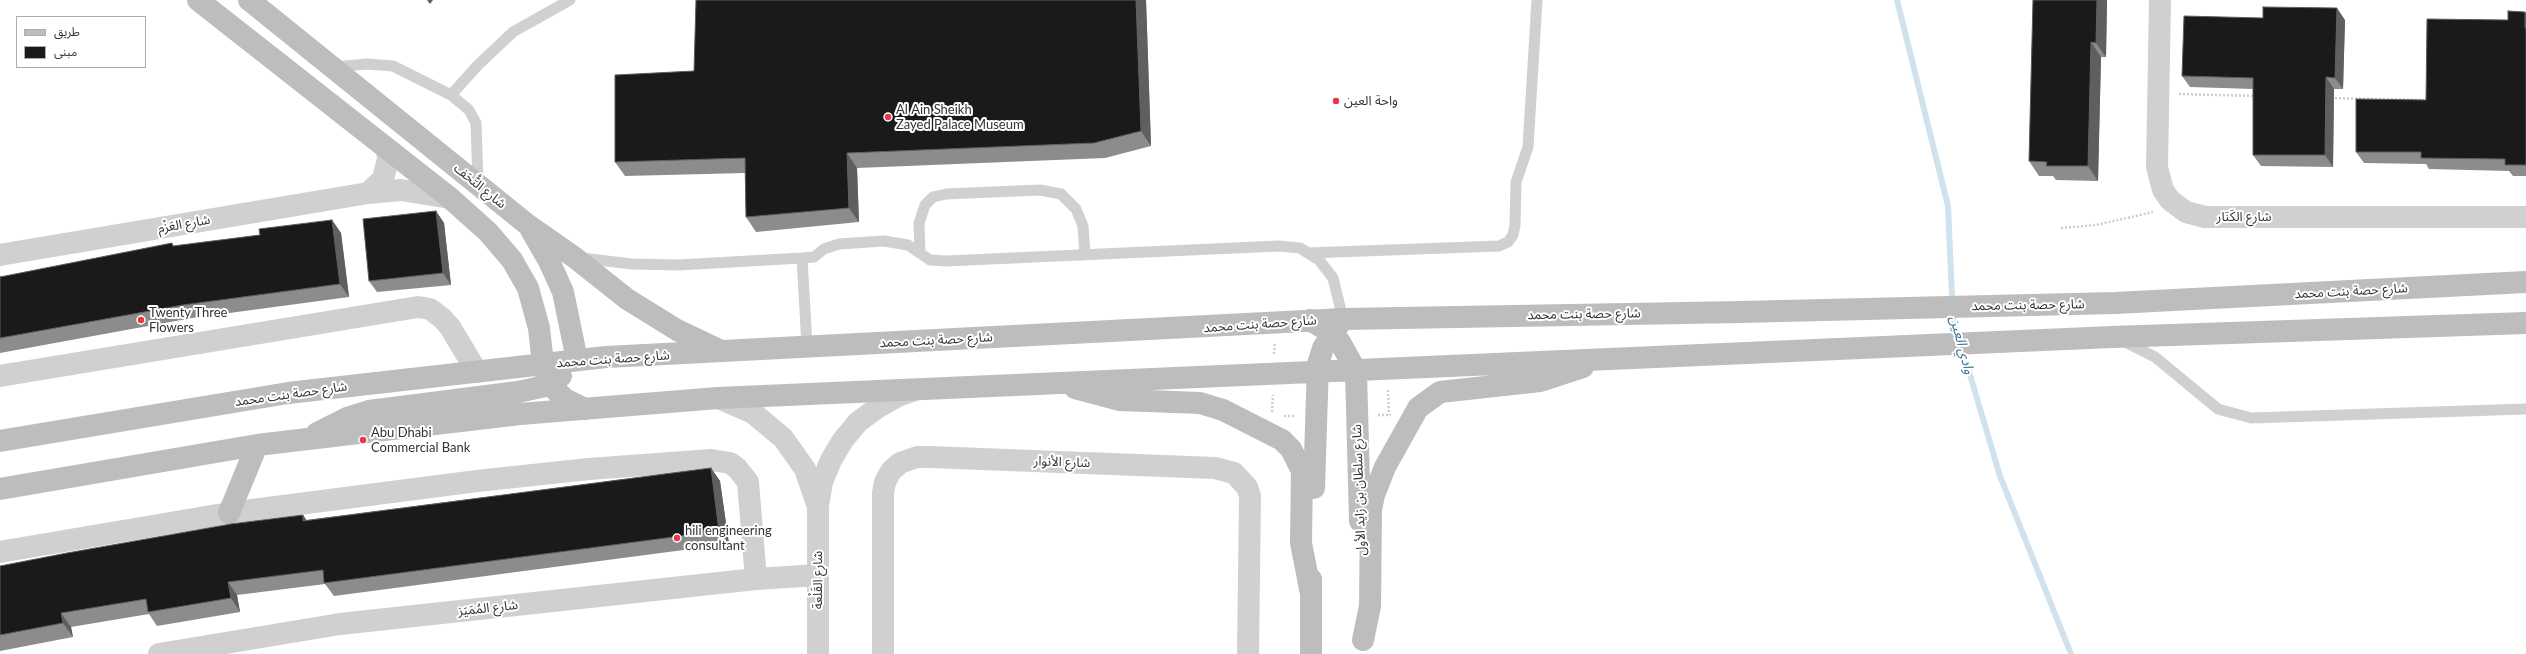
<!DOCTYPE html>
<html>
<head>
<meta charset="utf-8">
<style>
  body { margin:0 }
  #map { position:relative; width:2526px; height:654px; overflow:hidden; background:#fff; font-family:Lato,"Noto Sans Arabic",sans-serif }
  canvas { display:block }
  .legend { position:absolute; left:16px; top:16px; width:130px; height:52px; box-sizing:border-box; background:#fff; border:1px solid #adadad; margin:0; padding:5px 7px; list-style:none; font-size:12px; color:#333 }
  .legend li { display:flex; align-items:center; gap:8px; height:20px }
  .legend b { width:20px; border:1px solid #adadad }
</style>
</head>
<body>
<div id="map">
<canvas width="2526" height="654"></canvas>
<ul class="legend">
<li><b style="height:5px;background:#bdbdbd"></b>طريق</li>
<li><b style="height:11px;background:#1a1a1a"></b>مبنى</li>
</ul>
</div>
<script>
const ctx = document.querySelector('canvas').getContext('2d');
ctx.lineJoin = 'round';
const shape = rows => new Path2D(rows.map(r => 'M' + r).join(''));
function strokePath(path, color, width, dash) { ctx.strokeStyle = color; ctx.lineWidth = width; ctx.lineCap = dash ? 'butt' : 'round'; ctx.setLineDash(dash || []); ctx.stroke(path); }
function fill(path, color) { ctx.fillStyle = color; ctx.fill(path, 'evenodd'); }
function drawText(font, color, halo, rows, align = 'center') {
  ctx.font = font + ' Lato,"Noto Sans Arabic",sans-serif'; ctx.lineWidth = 4; ctx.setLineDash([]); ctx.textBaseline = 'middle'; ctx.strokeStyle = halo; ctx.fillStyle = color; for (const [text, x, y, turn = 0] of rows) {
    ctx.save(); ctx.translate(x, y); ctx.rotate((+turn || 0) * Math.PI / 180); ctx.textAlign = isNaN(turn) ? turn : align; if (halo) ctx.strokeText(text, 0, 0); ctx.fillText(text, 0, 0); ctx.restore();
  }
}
const stream = shape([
  [1897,0,1948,206,1953,319,1959,339],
  [1962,348,2000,476,2071,654]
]);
const path = shape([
  [2179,94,2256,96],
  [2331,98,2424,100],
  [2061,228,2096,225,2153,212],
  [1274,354,1275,343],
  [1388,390,1389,415],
  [1272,412,1273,395],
  [1378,415,1391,415],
  [1284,416,1295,416]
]);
const lane = shape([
  [334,67,367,64,393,66,451,95,469,110,476,123,478,184],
  [451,95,478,65,513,32,570,0],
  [920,253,919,223,925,205,933,197,946,194,1040,190,1061,194,1076,209,1083,226,1085,255],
  [1308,253,1499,246,1508,242,1513,235,1515,225,1516,182,1528,147,1537,0],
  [581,258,632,264,678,265,802,258,814,257,824,249,839,244,884,241,908,245,930,260,946,261,1279,246,1300,248,1319,260,1333,278,1343,319],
  [802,258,807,346],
  [2123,341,2155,357,2218,409,2251,418,2526,409]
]);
const street = shape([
  [2160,0,2157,167,2163,190,2170,200,2186,212,2205,217,2526,217],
  [368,193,383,179,388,159,387,149],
  [0,255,368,193,401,190,450,198],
  [0,376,418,307,430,309,442,318,450,327,477,372],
  [718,398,753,413,783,438,805,469,817,504],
  [0,552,229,513,477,481,589,469,711,460,730,463,737,468,748,482,756,579],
  [159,654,340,624,756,579,818,575],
  [818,654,818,506,822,482,831,460,843,440,858,422,877,408,898,396,915,390],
  [883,654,883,493,885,482,891,471,900,463,917,457,930,457,1215,468,1234,473,1247,487,1250,496,1248,654]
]);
const secondary = shape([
  [198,0,450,198,488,232,512,260,528,288,539,328,543,364,549,384,565,399,585,409],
  [249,0,528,225,574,257,627,299,677,330,721,351],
  [531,230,549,261,563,292,577,360],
  [1310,320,1325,329,1340,342,1356,371,1360,521],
  [1075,388,1120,400,1200,403,1223,410,1282,440,1291,449,1302,471,1301,543,1311,594],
  [317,433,347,418,369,411,518,392,541,387,561,376],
  [0,441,288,393,606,357,1343,319,1741,312,2115,303,2526,282],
  [1314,488,1318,364,1323,348,1340,323],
  [0,489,257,445,520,414,718,398,2112,337,2526,323],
  [229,513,257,445],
  [1363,640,1370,606,1371,510,1374,495,1385,467,1418,408,1440,392,1540,381,1583,367],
  [1311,654,1311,579]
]);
const wall = shape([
  [1146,0,1151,146,1105,158,857,168,859,222,756,232,746,217,745,173,625,176,615,162,694,71],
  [2033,0,2107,0,2106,57,2101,57,2098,181,2056,180,2053,176,2039,176,2029,161],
  [2526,13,2526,176,2513,176,2509,171,2429,169,2426,164,2364,163,2356,152,2426,100],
  [2263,18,2345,20,2343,89,2334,89,2333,167,2261,166,2253,155,2253,89,2190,87,2182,76],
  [436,211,444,223,451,285,377,292,369,281],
  [332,220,341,233,349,297,192,318,0,353,0,275,1,277,174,246,260,235],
  [711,468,720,481,729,544,334,596,325,584,237,595,240,612,157,626,149,614,71,627,73,637,0,651,0,566,303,515,306,520]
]);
const shadedWall = shape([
  [427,0,433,0,430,4],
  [1136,0,1146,0,1151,146,1141,131],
  [2097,0,2107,0,2106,57,2096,43],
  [2337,8,2345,20,2343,89,2335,78],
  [2525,12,2526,13,2526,30,2525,28],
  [2091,42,2101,57,2098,181,2088,166],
  [2326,77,2334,89,2333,167,2325,155],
  [847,153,857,168,859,222,849,208],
  [436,211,444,223,451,285,443,273],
  [332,220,341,233,349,297,340,284],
  [711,468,720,481,729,544,719,531],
  [303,515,312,528,303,521],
  [228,582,237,595,240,612,231,598],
  [61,613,71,627,73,637,63,623]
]);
const building = shape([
  [696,0,1136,0,1141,131,1094,143,847,153,849,208,746,217,745,158,615,162,615,75,694,71,696,0],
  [2033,0,2097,0,2096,43,2091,42,2088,166,2046,166,2047,162,2029,161,2033,0],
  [2263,7,2337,8,2335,78,2326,77,2325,155,2253,155,2253,78,2182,76,2184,16,2263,18,2263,7],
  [2508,11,2525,12,2525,28,2526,28,2526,165,2505,165,2505,159,2421,158,2421,152,2356,152,2356,99,2426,100,2427,19,2508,20,2508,11],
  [436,211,443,273,369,281,363,219,436,211],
  [332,220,340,284,183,305,0,338,0,277,172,243,173,246,260,235,259,229,332,220],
  [711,468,719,531,324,583,323,570,228,582,231,598,148,612,146,599,61,613,63,623,0,635,0,566,67,553,231,524,303,515,303,521,711,468]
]);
const markers = [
  [1336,101,4,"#e63946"],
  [888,117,4,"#e63946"],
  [141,320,4,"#e63946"],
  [363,440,4,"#e63946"],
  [677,538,4,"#e63946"]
];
const poiNames = [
  ["واحة العين",1344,101],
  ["Al Ain Sheikh",896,110],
  ["Zayed Palace Museum",896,125],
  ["Twenty Three",149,313],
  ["Flowers",149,328],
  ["Abu Dhabi",371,433],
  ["Commercial Bank",371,448],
  ["hili engineering",685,531],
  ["consultant",685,546]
];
const streetNames = [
  ["شارع التُّحَف",480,186,39],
  ["شارع الكَنَار",2244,217],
  ["شارع العَزْم",184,224,-10],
  ["شارع حصة بنت محمد",2351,291,-3],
  ["شارع حصة بنت محمد",2028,305,-1],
  ["شارع حصة بنت محمد",1584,314,-1],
  ["شارع حصة بنت محمد",1260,324,-4],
  ["شارع حصة بنت محمد",936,340,-3],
  ["شارع حصة بنت محمد",613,359,-4],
  ["شارع حصة بنت محمد",291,394,-8],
  ["شارع الأنوار",1062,462,2],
  ["شارع سلطان بن زايد الأول",1359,490,-92],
  ["شارع القَلْعة",818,580,-90],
  ["شارع المُمَيَز",488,608,-6]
];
const waterNames = [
  ["وادي العين",1962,345,75]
];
strokePath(stream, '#cfe2ee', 6);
strokePath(path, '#cdcdcd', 2.5, [2, 2]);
strokePath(lane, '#d0d0d0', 11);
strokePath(street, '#d0d0d0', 22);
strokePath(secondary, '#bdbdbd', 22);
fill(wall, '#8c8c8c');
fill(shadedWall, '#5f5f5f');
fill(building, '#1a1a1a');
strokePath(building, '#5f5f5f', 1);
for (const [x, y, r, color] of markers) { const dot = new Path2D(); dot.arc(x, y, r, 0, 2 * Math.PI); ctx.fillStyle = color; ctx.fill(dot); strokePath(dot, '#fff', 1.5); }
drawText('13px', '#333', '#fff', poiNames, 'left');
drawText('13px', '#333', '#fff', streetNames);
drawText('italic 14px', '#3f7597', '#fff', waterNames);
</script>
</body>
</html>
